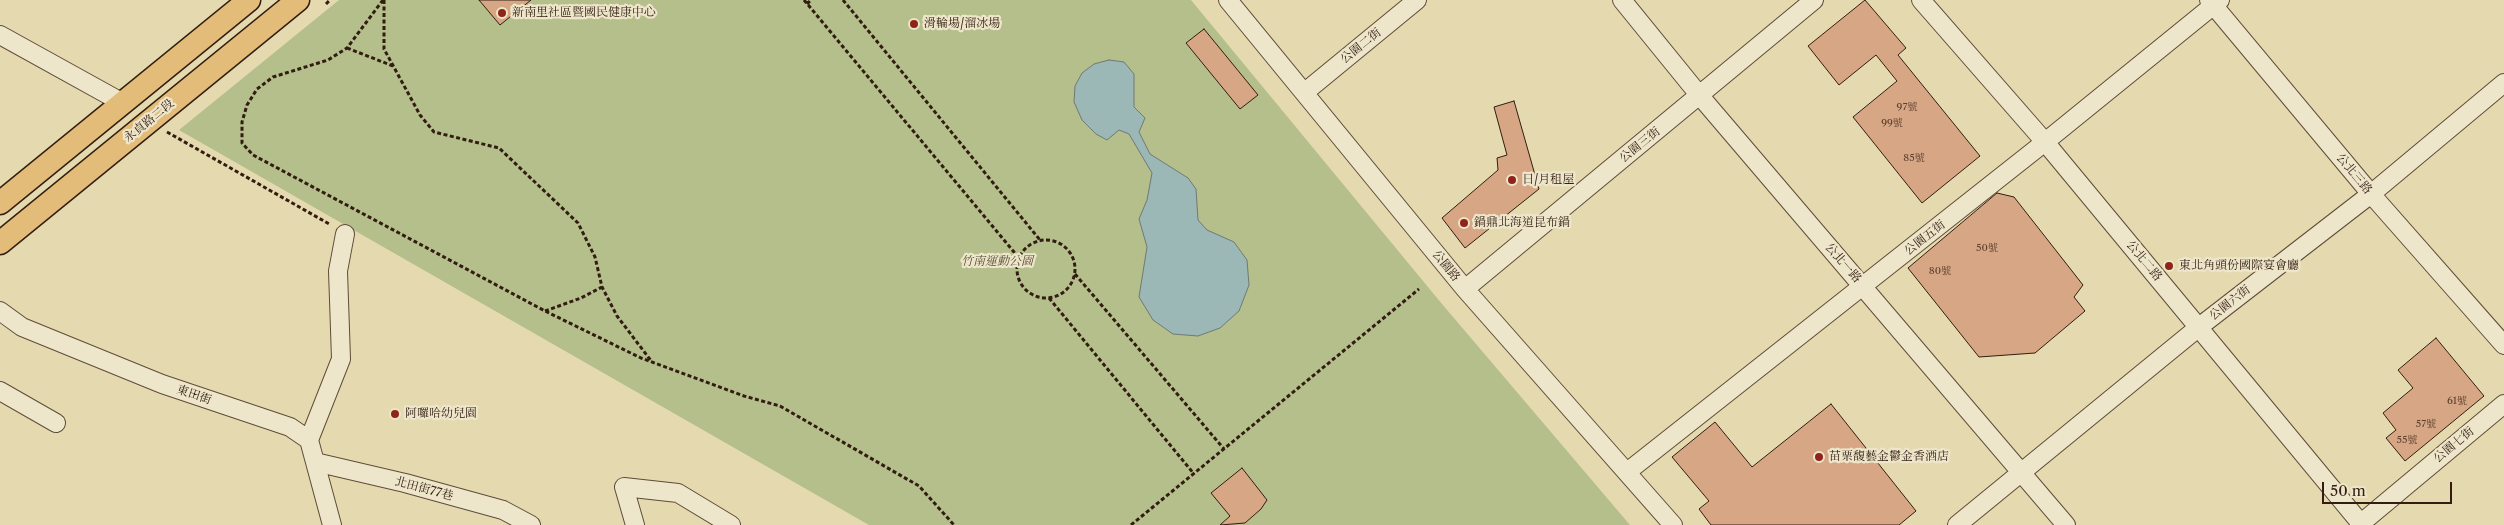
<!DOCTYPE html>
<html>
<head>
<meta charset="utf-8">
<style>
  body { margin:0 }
  #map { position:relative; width:2504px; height:525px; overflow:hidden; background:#e5d9af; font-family:"Libre Caslon Text",serif }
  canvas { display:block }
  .scale { position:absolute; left:2322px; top:482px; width:130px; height:22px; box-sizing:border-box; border:2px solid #321d10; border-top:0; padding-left:6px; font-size:15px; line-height:18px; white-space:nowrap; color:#321d10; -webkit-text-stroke:4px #eee6cb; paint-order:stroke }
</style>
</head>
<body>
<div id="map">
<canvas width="2504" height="525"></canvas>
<div class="scale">50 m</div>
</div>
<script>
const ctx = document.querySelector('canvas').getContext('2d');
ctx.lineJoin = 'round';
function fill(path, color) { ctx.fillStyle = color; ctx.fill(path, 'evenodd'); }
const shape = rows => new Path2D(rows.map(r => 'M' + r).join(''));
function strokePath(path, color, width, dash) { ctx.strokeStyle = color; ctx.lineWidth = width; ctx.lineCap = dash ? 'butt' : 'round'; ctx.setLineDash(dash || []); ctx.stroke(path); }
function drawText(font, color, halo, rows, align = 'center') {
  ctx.font = font + ' "Libre Caslon Text","Noto Serif TC",serif'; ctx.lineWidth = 4.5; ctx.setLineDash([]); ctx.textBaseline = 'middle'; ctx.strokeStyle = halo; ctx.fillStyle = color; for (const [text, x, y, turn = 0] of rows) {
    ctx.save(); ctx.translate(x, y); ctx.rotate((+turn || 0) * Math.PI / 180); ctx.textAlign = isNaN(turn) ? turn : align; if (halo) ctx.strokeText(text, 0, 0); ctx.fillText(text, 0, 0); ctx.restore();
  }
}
const green = shape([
  [339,0,1191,0,1442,304,1630,525,869,525,179,130]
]);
const water = shape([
  [1109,60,1124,62,1134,74,1134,107,1145,118,1139,132,1150,154,1188,178,1196,189,1198,220,1207,230,1234,242,1247,260,1249,285,1239,311,1220,328,1198,336,1173,334,1153,320,1139,297,1147,247,1139,219,1147,200,1152,173,1129,134,1119,130,1107,140,1096,134,1082,120,1074,102,1075,86,1082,73,1094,64,1109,60]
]);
const building = shape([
  [479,0,531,0,500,25,479,0],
  [1865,0,1906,48,1898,55,1980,156,1922,203,1853,117,1897,81,1876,55,1839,85,1808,46,1865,0],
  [1204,29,1258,95,1240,109,1186,43,1204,29],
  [1514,101,1539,189,1465,248,1442,218,1498,170,1497,158,1507,155,1494,107,1514,101],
  [1997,193,2014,197,2083,285,2074,297,2085,311,2035,353,1979,357,1908,268,1997,193],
  [2436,338,2484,396,2405,461,2386,438,2396,430,2383,413,2413,388,2398,370,2436,338],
  [1831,404,1916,511,1899,525,1711,525,1699,509,1709,501,1672,457,1715,422,1752,467,1831,404],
  [1242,468,1267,500,1261,509,1245,523,1220,525,1230,516,1211,493,1242,468]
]);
const path = shape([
  [383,0,347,48,328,60,273,77,257,89,247,105,242,122,242,143,253,155,545,311,641,358,744,396,780,406,919,486,954,525],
  [384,0,384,49,420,115,434,132,499,148,578,223,595,257,602,287,617,316,652,362],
  [804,0,1019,258],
  [843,0,1040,240],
  [326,4,330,0],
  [807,4,811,0],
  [347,48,393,66],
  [167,132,331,225],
  '1017 269a29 29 0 1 1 58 0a29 29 0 1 1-58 0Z',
  [1075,274,1224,449],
  [1049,298,1194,474],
  [545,311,581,298,602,287],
  [1131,525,1419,289]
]);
const minor = shape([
  [1228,0,1465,289,1673,525],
  [1622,0,1700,96,2066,525],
  [1921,0,2045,142,2362,525],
  [2209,0,2371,194,2504,345],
  [0,35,123,103],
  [1305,92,1417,0],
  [1465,289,1814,0],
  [0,311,22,327,162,384,290,427,309,440,332,525],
  [0,391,56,423],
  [309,440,341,359,338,271,345,234],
  [315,462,405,483,503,510,531,525],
  [1627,472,2045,142,2220,0],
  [635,525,624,487,678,493,731,525],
  [1957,525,2199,327,2371,194,2504,83],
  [2359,525,2504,404]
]);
const major = shape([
  [0,203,249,0],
  [0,243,298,0]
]);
const markers = [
  [502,13,5,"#8f2418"],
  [914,24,5,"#8f2418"],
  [1512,180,5,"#8f2418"],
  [1464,223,5,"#8f2418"],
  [2169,266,5,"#8f2418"],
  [395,414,5,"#8f2418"],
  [1819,457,5,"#8f2418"]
];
const numberNames = [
  ["97號",1907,107],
  ["99號",1892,123],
  ["85號",1914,158],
  ["50號",1987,248],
  ["80號",1940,271],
  ["61號",2457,401],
  ["57號",2426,424],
  ["55號",2407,440]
];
const poiNames = [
  ["新南里社區暨國民健康中心",512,13],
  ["滑輪場/溜冰場",924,24],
  ["日/月租屋",1522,180],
  ["鍋鼎北海道昆布鍋",1474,223],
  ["東北角頭份國際宴會廳",2179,266],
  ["阿囉哈幼兒園",405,414],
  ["苗栗馥藝金鬱金香酒店",1829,457]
];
const streetNames = [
  ["公園二街",1361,46,-39],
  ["永貞路二段",149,121,-39],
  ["公園三街",1640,145,-39],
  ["公北三路",2354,174,50],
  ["公園五街",1925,238,-38],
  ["公北二路",2144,261,50],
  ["公北一路",1843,263,49],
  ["公園路",1446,266,51],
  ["公園六街",2230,303,-38],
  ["東田街",194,395,19],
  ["公園七街",2454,445,-40],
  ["北田街77巷",424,489,15]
];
const parkNames = [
  ["竹南運動公園",997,262]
];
fill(green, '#b4bf8c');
fill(water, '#9bb7b6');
strokePath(water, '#717974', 1);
fill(building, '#d7a685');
strokePath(building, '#321d10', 1);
strokePath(minor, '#5f4c38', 20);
strokePath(major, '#321d10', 25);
strokePath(path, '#321d10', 3, [4, 2.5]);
strokePath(minor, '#eee6cb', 18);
strokePath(major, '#e2bc78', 22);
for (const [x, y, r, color] of markers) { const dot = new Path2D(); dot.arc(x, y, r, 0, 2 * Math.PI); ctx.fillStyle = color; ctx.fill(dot); strokePath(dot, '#eee6cb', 2); }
drawText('10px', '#5b3f2d', null, numberNames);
drawText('12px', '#321d10', '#eee6cb', poiNames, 'left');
drawText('12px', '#321d10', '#eee6cb', streetNames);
drawText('italic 12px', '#594e35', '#eee6cb', parkNames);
</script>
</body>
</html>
